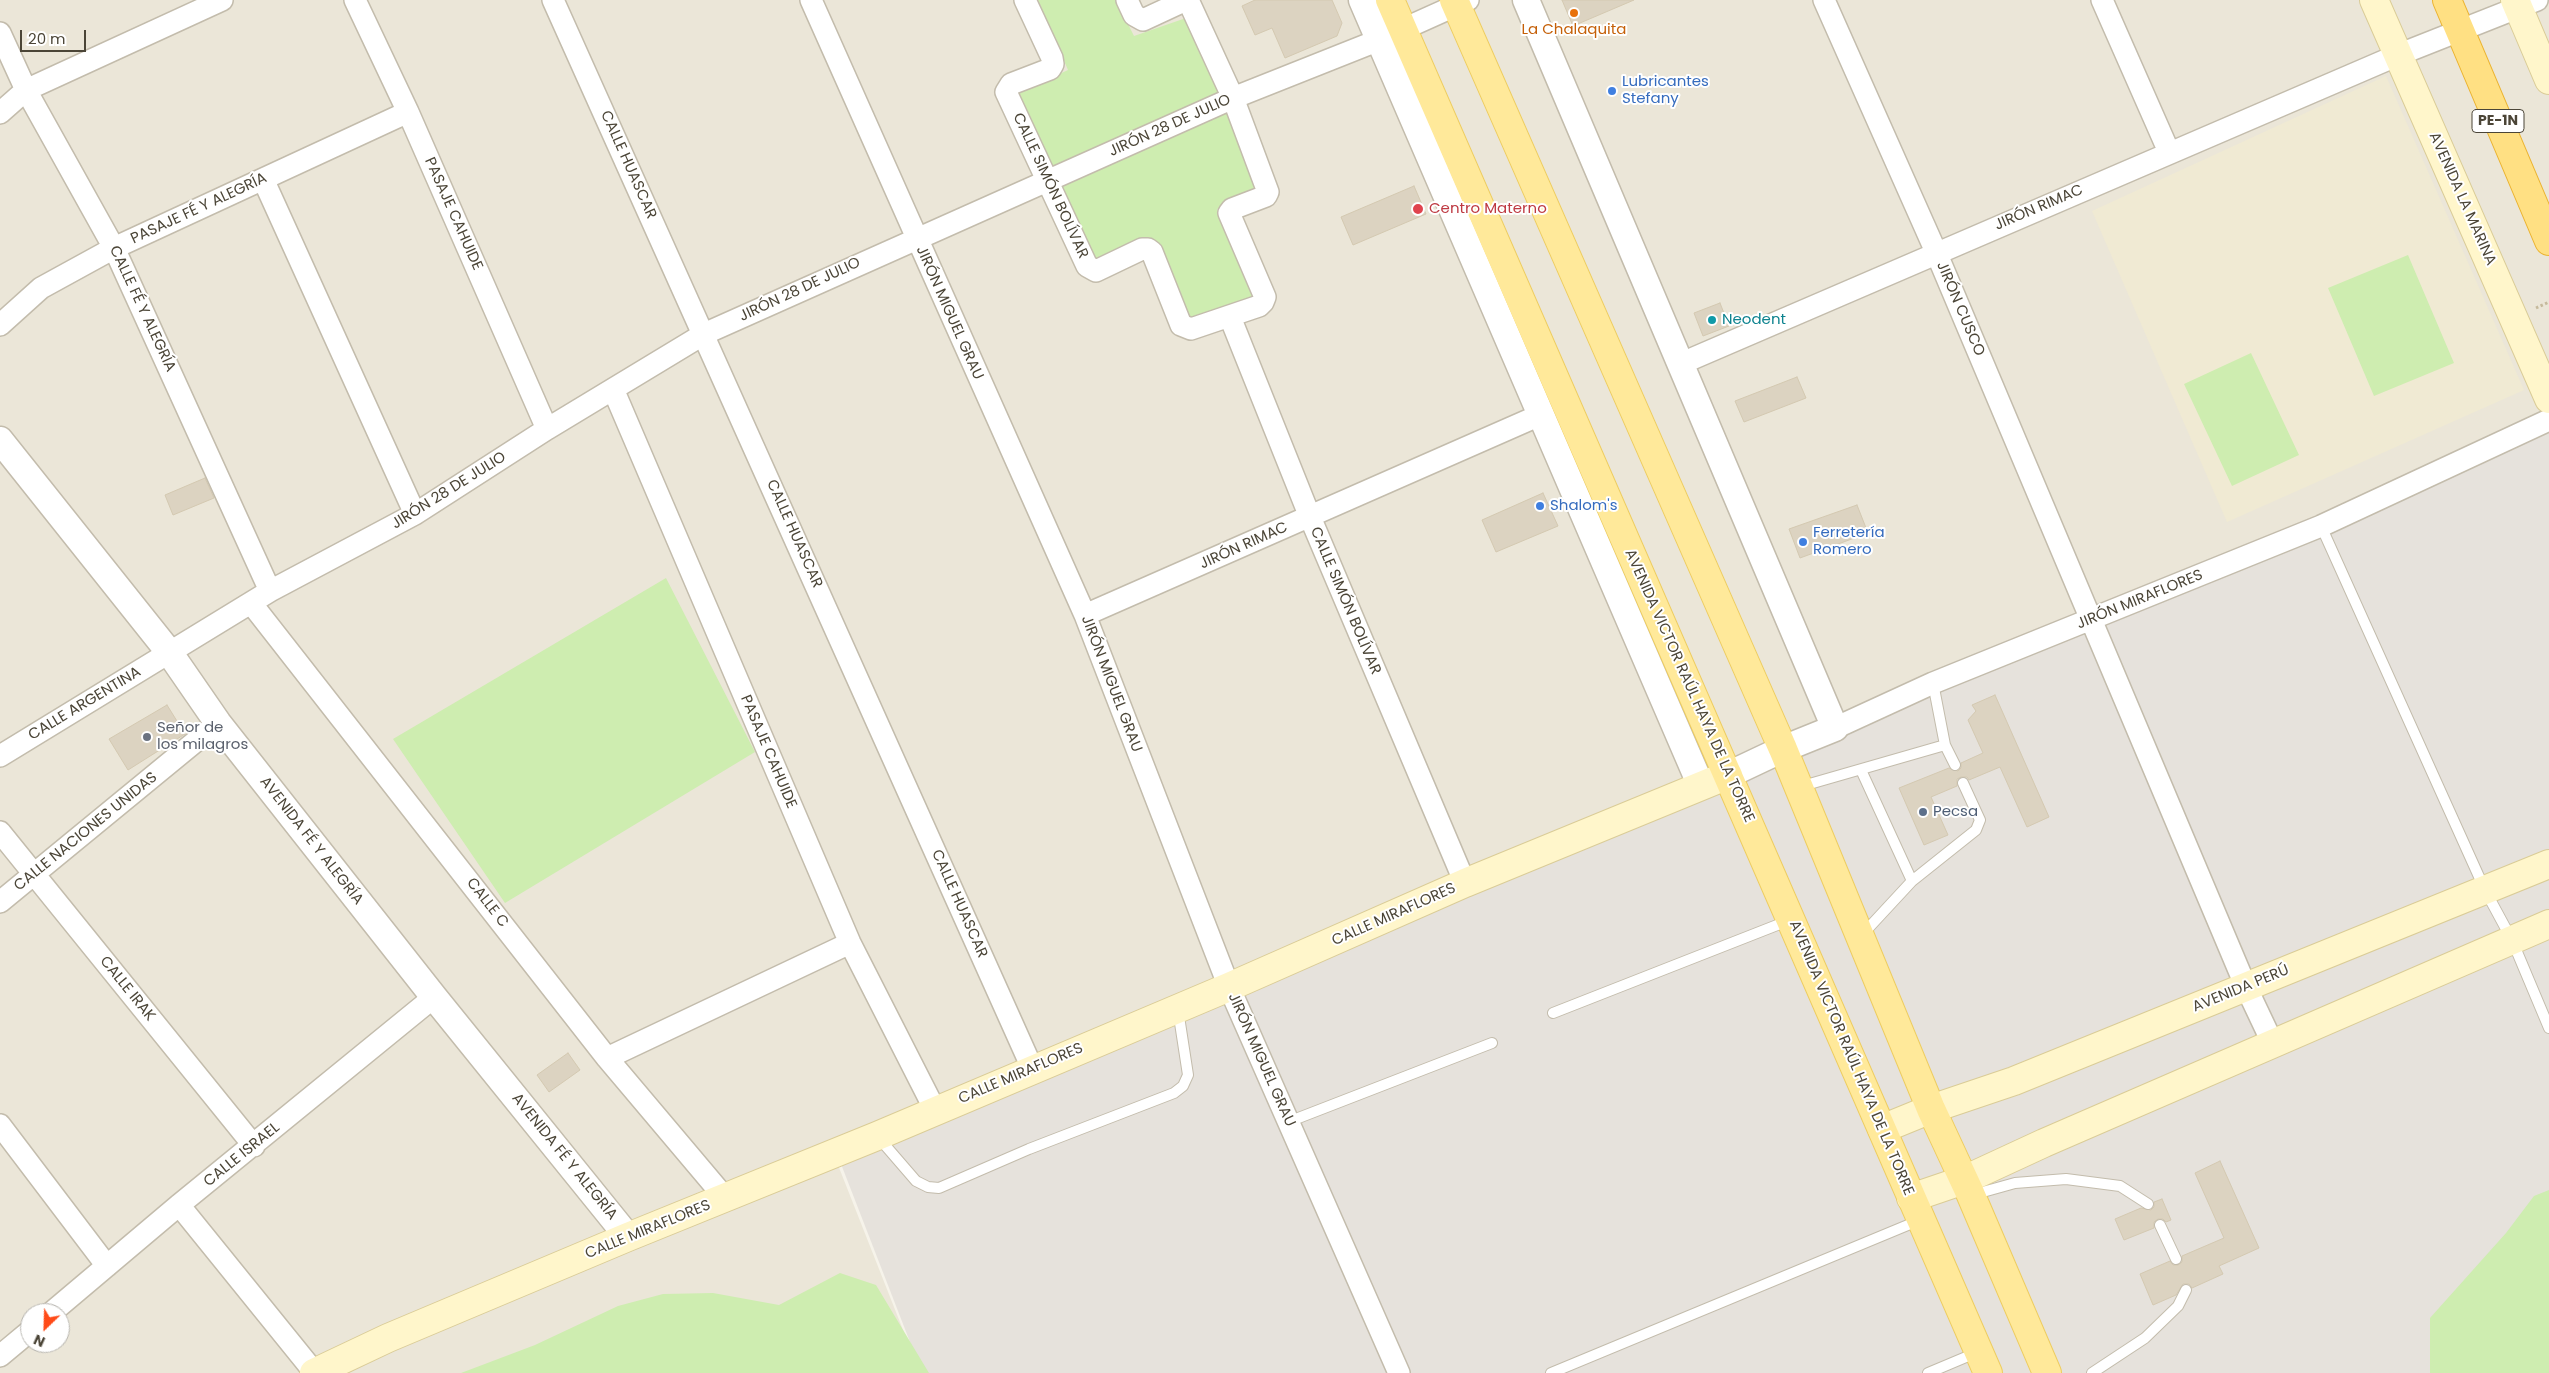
<!DOCTYPE html>
<html>
<head>
<meta charset="utf-8">
<style>
  body { margin:0 }
  #map { position:relative; width:2549px; height:1373px; overflow:hidden; background:#f6f3ea; font-family:Poppins,sans-serif }
  canvas { display:block }
  .north { position:absolute; left:20px; top:1303px; width:50px; height:50px; box-sizing:border-box; background:#fff; border:1px solid #b7b5af; border-radius:50%; rotate:204deg; font-size:14px; font-weight:700; line-height:20px; text-align:center; color:#4b4537 }
  .north::after { content:''; display:block; margin:auto; width:18px; height:22px; background:#ff4b18; clip-path:polygon(50% 0,100% 100%,50% 72%,0 100%) }
  .scale { position:absolute; left:20px; top:30px; width:66px; height:22px; box-sizing:border-box; border:2px solid #4b4537; border-top:0; padding-left:6px; font-size:15px; line-height:18px; white-space:nowrap; color:#4b4537; -webkit-text-stroke:4px #fff; paint-order:stroke }
</style>
</head>
<body>
<div id="map">
<canvas width="2549" height="1373"></canvas>
<div class="north">N</div>
<div class="scale">20 m</div>
</div>
<script>
const ctx = document.querySelector('canvas').getContext('2d');
ctx.lineJoin = 'round';
function fill(path, color) { ctx.fillStyle = color; ctx.fill(path, 'evenodd'); }
const shape = rows => new Path2D(rows.map(r => 'M' + r).join(''));
function strokePath(path, color, width, dash) { ctx.strokeStyle = color; ctx.lineWidth = width; ctx.lineCap = dash ? 'butt' : 'round'; ctx.setLineDash(dash || []); ctx.stroke(path); }
function drawText(font, color, halo, rows, align = 'center') {
  ctx.font = font + ' Poppins,sans-serif'; ctx.lineWidth = 4; ctx.setLineDash([]); ctx.textBaseline = 'middle'; ctx.strokeStyle = halo; ctx.fillStyle = color; for (const [text, x, y, turn = 0] of rows) {
    ctx.save(); ctx.translate(x, y); ctx.rotate((+turn || 0) * Math.PI / 180); ctx.textAlign = isNaN(turn) ? turn : align; if (halo) ctx.strokeText(text, 0, 0); ctx.fillText(text, 0, 0); ctx.restore();
  }
}
const residential = shape([
  [0,0,2549,0,2549,431,838,1165,920,1373,0,1373],
  [30,1313,60,1313,60,1343,30,1343]
]);
const industrial = shape([
  [2549,431,2549,1373,922,1373,841,1164]
]);
const education = shape([
  [2386,76,2524,390,2227,522,2092,211]
]);
const green = shape([
  [1038,0,1116,0,1134,36,1186,18,1260,188,1217,209,1256,298,1191,324,1152,240,1094,261,1016,94,1068,70],
  [2408,255,2454,363,2374,396,2328,288],
  [2251,353,2299,455,2232,486,2184,384],
  [666,578,755,752,505,903,393,739],
  [2549,1190,2549,1373,2430,1373,2430,1318,2506,1233,2534,1196],
  [840,1273,876,1285,929,1373,461,1373,535,1345,618,1306,663,1294,713,1293,779,1305]
]);
const building = shape([
  [1255,0,1332,0,1342,23,1337,36,1285,58,1272,28,1255,35,1242,6,1255,0],
  [1562,0,1634,0,1573,26,1562,0],
  [1414,186,1426,214,1353,245,1341,217,1414,186],
  [1720,303,1729,326,1703,336,1694,313,1720,303],
  [1797,377,1806,398,1744,422,1735,401,1797,377],
  [205,478,214,498,173,515,165,495,205,478],
  [1543,493,1558,526,1496,552,1482,520,1543,493],
  [1857,505,1868,533,1800,558,1789,529,1857,505],
  [1995,695,2049,817,2027,827,2000,767,1969,780,1967,777,1961,777,1957,779,1957,786,1931,797,1948,835,1924,845,1899,788,1949,768,1958,771,1961,768,1961,763,1983,753,1968,720,1976,711,1972,705,1995,695],
  [167,705,185,734,128,770,109,739,167,705],
  [568,1053,580,1070,549,1092,537,1075,568,1053],
  [2220,1161,2259,1248,2219,1266,2223,1274,2192,1288,2189,1284,2183,1284,2176,1295,2153,1305,2140,1274,2170,1261,2173,1265,2178,1265,2182,1262,2182,1256,2224,1238,2195,1173,2220,1161],
  [2162,1199,2171,1220,2166,1222,2163,1219,2158,1219,2154,1222,2154,1228,2124,1240,2115,1219,2141,1208,2151,1210,2154,1207,2154,1202,2162,1199]
]);
const path = shape([
  [2536,308,2549,302]
]);
const service = shape([
  [2321,526,2485,890,2512,940,2549,1028],
  [1933,683,1945,745,1955,765],
  [1861,770,1912,881],
  [1799,787,1945,745],
  [1861,936,1912,881,1976,830,1980,820,1963,783],
  [1553,1013,1790,920],
  [1288,1122,1492,1043],
  [878,1137,916,1181,928,1187,939,1188,1029,1149,1174,1093,1183,1086,1188,1075,1178,1010],
  [1972,1195,2015,1183,2066,1179,2120,1186,2148,1204],
  [2160,1225,2176,1259],
  [1551,1373,1920,1220],
  [1928,1373,1978,1352],
  [2092,1373,2145,1338,2178,1306,2186,1290]
]);
const minor = shape([
  [355,0,408,112,547,429],
  [553,0,1033,1070],
  [811,0,1085,615,1229,987,1399,1373],
  [1025,0,1052,58,1053,64,1050,69,1011,84,1006,92,1087,266,1096,271,1142,249,1148,249,1152,252,1181,325,1191,329,1259,306,1263,302,1265,297,1229,213,1232,209,1266,196,1268,192,1233,98,1188,0],
  [1127,0,1134,15,1143,20,1186,0],
  [1824,0,1936,252,2246,987,2273,1044],
  [2102,0,2169,152],
  [0,33,26,90,114,248,270,591],
  [0,113,26,90,222,0],
  [263,179,415,514],
  [1230,317,1310,517,1465,883],
  [0,325,41,288,114,248,408,112],
  [1680,364,2398,55,2537,0],
  [613,389,850,943,935,1110],
  [251,603,607,1058,726,1199],
  [1085,615,1540,415],
  [1835,728,1933,683,2321,526,2549,420],
  [0,756,270,591,415,514,547,429,704,334,1233,98,1379,40,1468,0],
  [0,832,254,1146],
  [0,902,218,723],
  [607,1058,850,943],
  [0,1125,107,1266],
  [179,1205,315,1373],
  [51,1313,179,1205,434,997],
  [0,1356,30,1331]
]);
const tertiary = shape([
  [1362,0,1701,786],
  [1526,0,1835,728,1783,749,1728,775],
  [0,440,169,652,218,723,434,997,628,1237]
]);
const secondary = shape([
  [2374,0,2549,399],
  [2515,0,2549,80],
  [1882,1129,1931,1109,2014,1081,2549,864],
  [1911,1198,1964,1180,2044,1143,2549,924],
  [314,1373,388,1338,628,1237,877,1136,1229,987,1465,883,1728,775]
]);
const primary = shape([
  [1390,0,1988,1373],
  [1454,0,1783,749,1931,1109,1970,1193,2047,1373]
]);
const trunk = shape([
  [2447,0,2549,241]
]);
const markers = [
  [1574,13,5,"#e8710a"],
  [1612,91,5,"#3f7fe0"],
  [1418,209,6,"#e0444e"],
  [1712,320,5,"#0f9aa8"],
  [1540,506,5,"#3f7fe0"],
  [1803,542,5,"#3f7fe0"],
  [147,737,5,"#6b7280"],
  [1923,812,5,"#5c6f8a"]
];
const shields = [
  [2498,121,52]
];
const shieldNames = [
  ["PE-1N",2498,121]
];
const foodNames = [
  ["La Chalaquita",1574,30]
];
const shopNames = [
  ["Lubricantes",1622,82],
  ["Stefany",1622,99],
  ["Shalom's",1550,506],
  ["Ferretería",1813,533],
  ["Romero",1813,550]
];
const streetNames = [
  ["JIRÓN 28 DE JULIO",1170,126,-24],
  ["CALLE HUASCAR",628,165,66],
  ["CALLE SIMÓN BOLÍVAR",1050,186,65],
  ["AVENIDA LA MARINA",2462,199,66],
  ["JIRÓN RIMAC",2039,208,-23],
  ["PASAJE FÉ Y ALEGRÍA",199,209,-25],
  ["PASAJE CAHUIDE",453,214,66],
  ["JIRÓN 28 DE JULIO",800,290,-25],
  ["CALLE FÉ Y ALEGRÍA",142,309,65],
  ["JIRÓN CUSCO",1960,309,67],
  ["JIRÓN MIGUEL GRAU",949,313,66],
  ["JIRÓN 28 DE JULIO",449,491,-32],
  ["CALLE HUASCAR",794,534,66],
  ["JIRÓN RIMAC",1244,546,-24],
  ["JIRÓN MIRAFLORES",2140,600,-22],
  ["CALLE SIMÓN BOLÍVAR",1345,601,67],
  ["JIRÓN MIGUEL GRAU",1111,684,69],
  ["AVENIDA VICTOR RAÚL HAYA DE LA TORRE",1689,686,66],
  ["CALLE ARGENTINA",85,704,-31],
  ["PASAJE CAHUIDE",768,752,67],
  ["CALLE NACIONES UNIDAS",86,832,-39],
  ["AVENIDA FÉ Y ALEGRÍA",311,841,52],
  ["CALLE C",487,903,52],
  ["CALLE HUASCAR",959,904,66],
  ["CALLE MIRAFLORES",1394,915,-24],
  ["CALLE IRAK",127,989,51],
  ["AVENIDA PERÚ",2241,989,-22],
  ["AVENIDA VICTOR RAÚL HAYA DE LA TORRE",1851,1058,67],
  ["JIRÓN MIGUEL GRAU",1261,1060,66],
  ["CALLE MIRAFLORES",1021,1074,-23],
  ["CALLE ISRAEL",242,1155,-39],
  ["AVENIDA FÉ Y ALEGRÍA",564,1157,51],
  ["CALLE MIRAFLORES",648,1230,-22]
];
const healthNames = [
  ["Centro Materno",1429,209]
];
const cultureNames = [
  ["Neodent",1722,320]
];
const worshipNames = [
  ["Señor de",157,728],
  ["los milagros",157,745]
];
const serviceNames = [
  ["Pecsa",1933,812]
];
fill(residential, '#ebe6d8');
fill(industrial, '#e6e2dc');
fill(education, '#f0ead3');
fill(green, '#ceedb0');
fill(building, '#dcd3c1');
strokePath(building, '#d4c9b1', 1);
strokePath(service, '#c3bcac', 12);
strokePath(minor, '#c3bcac', 24);
strokePath(tertiary, '#c3bcac', 29);
strokePath(secondary, '#dacc97', 30);
strokePath(primary, '#eecd61', 30);
strokePath(trunk, '#ebb330', 30);
strokePath(path, '#c6ba9c', 3, [2.5, 2.5]);
strokePath(service, '#fff', 10);
strokePath(minor, '#fff', 21);
strokePath(tertiary, '#fff', 26);
strokePath(secondary, '#fff6cb', 28);
strokePath(primary, '#ffe99a', 28);
strokePath(trunk, '#ffe083', 28);
for (const [x, y, r, color] of markers) { const dot = new Path2D(); dot.arc(x, y, r, 0, 2 * Math.PI); ctx.fillStyle = color; ctx.fill(dot); strokePath(dot, '#fff', 2); }
for (const [x, y, w] of shields) { const box = new Path2D(); box.roundRect(x - w / 2, y - 11.5, w, 23, 4); ctx.fillStyle = '#fff'; ctx.fill(box); strokePath(box, '#4b4537', 1); }
drawText('bold 14px', '#4b4537', null, shieldNames);
drawText('15px', '#c56008', '#fff', foodNames);
drawText('15px', '#366cbe', '#fff', shopNames, 'left');
drawText('15px', '#4b4537', '#fff', streetNames);
drawText('15px', '#be3a42', '#fff', healthNames, 'left');
drawText('15px', '#0d838f', '#fff', cultureNames, 'left');
drawText('15px', '#5b616d', '#fff', worshipNames, 'left');
drawText('15px', '#4e5e75', '#fff', serviceNames, 'left');
</script>
</body>
</html>
